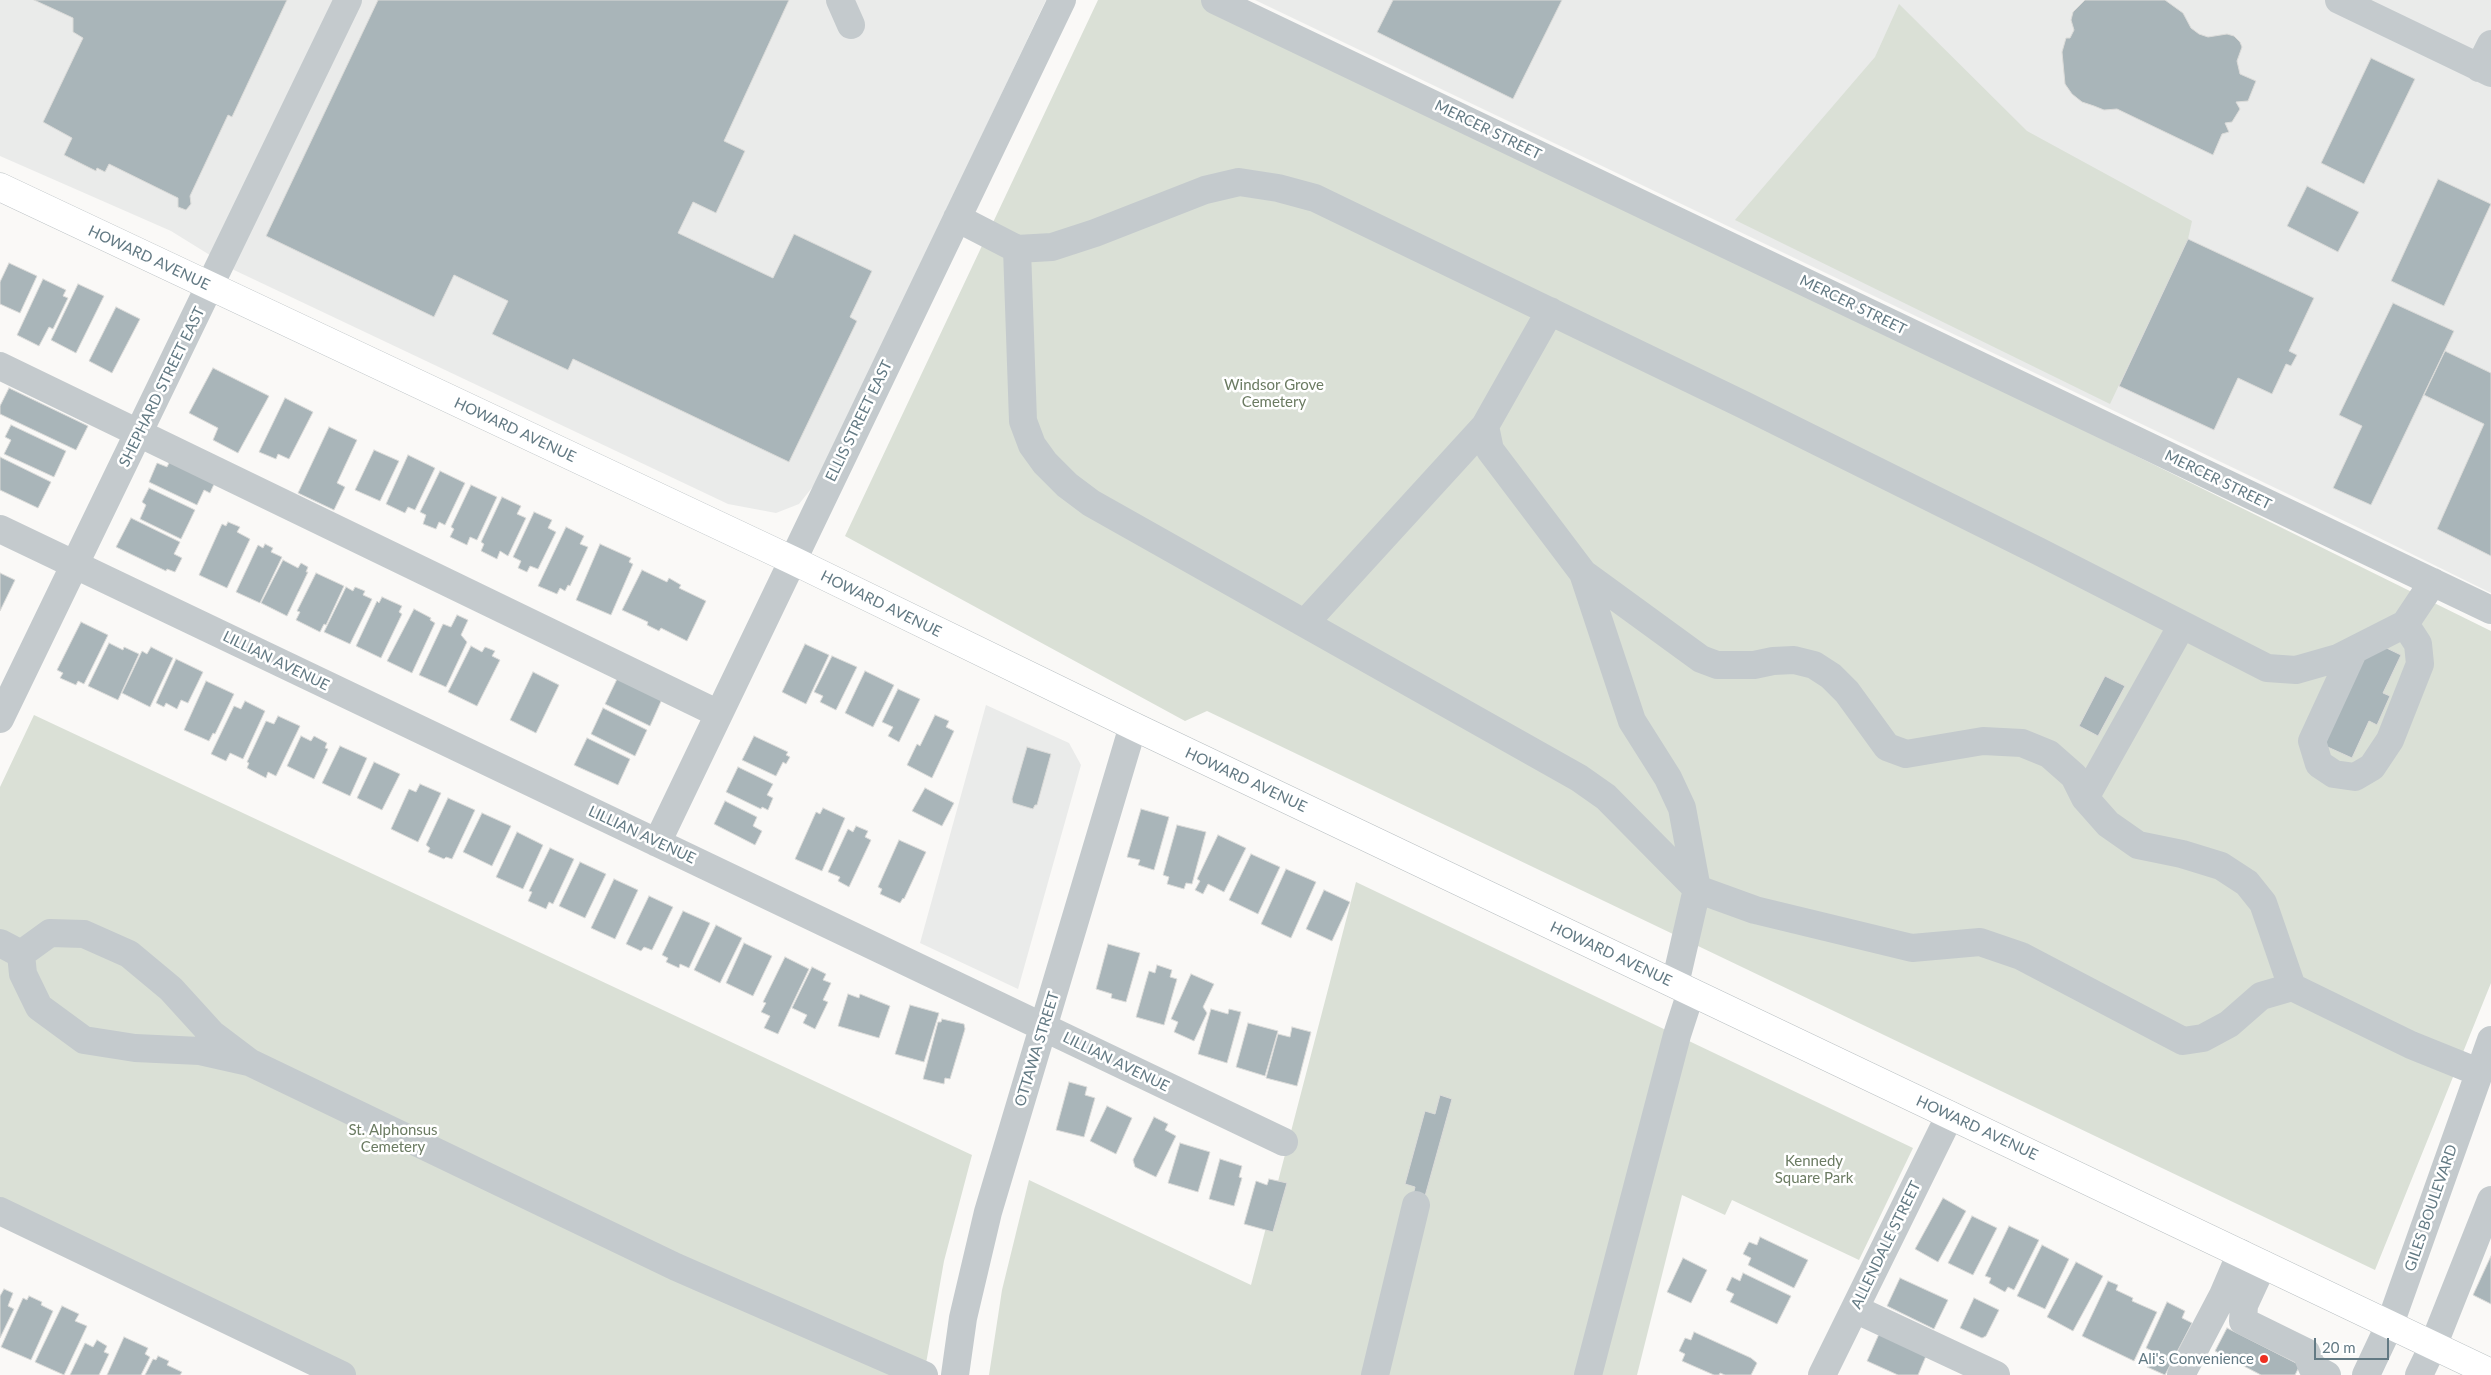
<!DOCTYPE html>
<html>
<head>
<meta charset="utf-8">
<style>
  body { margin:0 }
  #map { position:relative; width:2491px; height:1375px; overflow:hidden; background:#faf9f7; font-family:Lato,sans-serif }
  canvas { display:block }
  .scale { position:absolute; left:2314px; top:1338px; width:75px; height:22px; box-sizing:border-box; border:2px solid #637a84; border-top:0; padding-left:6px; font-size:15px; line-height:18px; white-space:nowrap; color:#637a84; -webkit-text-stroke:4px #fff; paint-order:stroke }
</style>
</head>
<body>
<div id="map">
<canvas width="2491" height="1375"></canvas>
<div class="scale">20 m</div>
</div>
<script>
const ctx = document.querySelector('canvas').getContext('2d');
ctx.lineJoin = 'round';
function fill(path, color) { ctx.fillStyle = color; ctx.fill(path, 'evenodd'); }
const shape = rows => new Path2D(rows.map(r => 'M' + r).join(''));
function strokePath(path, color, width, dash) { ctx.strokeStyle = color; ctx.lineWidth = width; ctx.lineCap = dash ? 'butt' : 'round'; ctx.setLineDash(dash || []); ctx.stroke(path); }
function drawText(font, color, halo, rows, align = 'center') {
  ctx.font = font + ' Lato,sans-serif'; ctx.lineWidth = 5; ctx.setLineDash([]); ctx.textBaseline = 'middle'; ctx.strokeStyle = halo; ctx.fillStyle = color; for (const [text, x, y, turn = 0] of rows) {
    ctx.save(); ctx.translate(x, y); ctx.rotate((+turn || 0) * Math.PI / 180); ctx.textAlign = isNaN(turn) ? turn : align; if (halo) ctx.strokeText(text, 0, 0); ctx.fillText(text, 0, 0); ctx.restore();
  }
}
const built = shape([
  [0,0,1046,0,819,479,799,504,776,513,728,504,234,270,171,231,0,156],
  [1255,0,2491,0,2491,593,2359,528],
  [986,705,1069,743,1081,765,1018,989,920,943]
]);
const green = shape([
  [1098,0,1212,0,2491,631,2491,983,2375,1270,1207,711,1185,721,845,536],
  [1899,4,2027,131,2192,221,2188,239,2110,404,1735,220,1875,57],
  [34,715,972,1155,944,1261,924,1375,354,1375,0,1206,0,787],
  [1356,882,1913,1148,1859,1260,1732,1200,1725,1215,1682,1195,1637,1375,989,1375,1002,1290,1029,1180,1251,1285]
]);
const building = shape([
  [34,0,287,0,232,117,228,115,190,196,191,204,186,210,178,207,178,198,109,164,105,172,97,168,96,171,64,155,72,138,43,122,83,38,73,32,73,18,34,0],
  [378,0,789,0,724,141,745,151,716,213,693,202,678,233,773,278,794,234,872,271,850,317,857,321,789,462,573,359,568,370,492,334,508,301,454,275,434,317,266,236,378,0],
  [1393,0,1562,0,1513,99,1377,32,1393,0],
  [2085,0,2165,0,2183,13,2191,28,2199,34,2208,37,2227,34,2234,36,2240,42,2242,47,2237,61,2240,74,2256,81,2248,101,2236,102,2240,109,2232,122,2225,123,2229,132,2222,134,2213,155,2117,109,2104,110,2094,106,2082,102,2072,94,2065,84,2062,52,2066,38,2070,38,2074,30,2071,20,2073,12,2085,0],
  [2371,58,2415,79,2364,184,2321,163,2371,58],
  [2438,179,2491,204,2444,306,2391,281,2438,179],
  [2307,186,2359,212,2338,252,2287,226,2307,186],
  [2188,239,2314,298,2289,351,2297,355,2291,366,2286,364,2272,394,2238,378,2214,430,2119,386,2188,239],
  [9,263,37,276,20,313,0,304,0,282,9,263],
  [43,279,66,290,63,296,68,298,53,329,49,327,39,346,17,335,43,279],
  [78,284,104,296,76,353,51,340,78,284],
  [2393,303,2454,331,2371,505,2333,488,2362,426,2339,415,2393,303],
  [116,307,140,319,112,373,89,361,116,307],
  [2445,351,2491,373,2491,556,2437,529,2484,424,2424,395,2445,351],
  [213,368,269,396,238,453,213,440,218,428,189,413,213,368],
  [9,388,88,426,76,450,0,414,0,406,9,388],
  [285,398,313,412,289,459,278,454,276,459,259,452,285,398],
  [11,425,66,451,54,477,4,454,11,440,5,437,11,425],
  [329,427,357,440,337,483,345,487,334,510,298,493,329,427],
  [374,450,399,461,380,501,355,490,374,450],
  [408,455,435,468,415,510,408,507,405,513,386,504,408,455],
  [0,457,51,482,38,508,0,490,0,457],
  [171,459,215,482,210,493,204,490,197,505,149,482,157,463,167,467,171,459],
  [440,471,465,483,445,525,439,522,436,529,423,524,426,515,420,512,440,471],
  [471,485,497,497,477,540,470,537,467,545,450,537,454,529,451,527,471,485],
  [149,488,195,510,181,539,140,519,146,505,142,502,149,488],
  [502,497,521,506,517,514,526,518,508,556,500,551,497,559,481,551,484,544,481,542,502,497],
  [534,512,552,520,548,528,556,532,538,569,530,566,527,572,518,568,521,561,513,557,534,512],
  [131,518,180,542,174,554,182,558,175,572,167,569,166,571,116,547,131,518],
  [228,522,240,527,237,532,250,539,227,588,199,575,222,524,226,526,228,522],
  [566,527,584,536,580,544,588,547,570,586,568,585,565,591,560,588,557,594,538,586,566,527],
  [265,544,273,548,271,552,282,557,260,603,236,592,258,545,263,548,265,544],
  [600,544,631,558,629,562,633,564,611,615,576,600,600,544],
  [283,560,298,568,301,563,308,567,306,572,308,572,287,616,261,603,283,560],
  [642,570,667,582,669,578,681,585,679,588,706,601,687,641,661,628,659,631,647,625,648,622,622,610,642,570],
  [0,573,15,580,0,611,0,573],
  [316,573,344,586,326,625,324,624,320,632,296,620,300,612,297,611,316,573],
  [346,587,353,591,355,587,365,591,363,595,372,599,350,644,324,632,346,587],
  [382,597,402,606,399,612,402,614,381,658,356,646,377,601,379,603,382,597],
  [414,609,431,618,430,620,435,623,412,673,387,661,414,609],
  [457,615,468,620,461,635,467,642,446,687,419,675,443,624,451,627,457,615],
  [81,622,108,635,84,684,78,681,76,685,60,678,63,673,57,670,81,622],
  [2372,641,2401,655,2383,693,2390,696,2377,725,2369,721,2352,758,2321,744,2372,641],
  [109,643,123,650,124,647,139,654,118,700,88,686,109,643],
  [805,644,829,655,806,704,782,692,805,644],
  [471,646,482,652,485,647,495,651,492,656,500,660,477,706,448,692,471,646],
  [151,647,173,658,150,707,122,693,142,651,147,654,151,647],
  [832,656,857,667,836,710,820,702,823,696,814,692,832,656],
  [176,659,203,672,188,703,181,700,177,709,166,703,164,707,156,703,176,659],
  [865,671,894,685,873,727,845,713,865,671],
  [533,672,559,685,536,733,510,720,533,672],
  [2105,676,2125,686,2098,736,2079,726,2105,676],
  [618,677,662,699,650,726,605,704,618,677],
  [206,681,234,694,215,734,213,733,209,741,184,730,206,681],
  [898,689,920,699,899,742,888,736,893,727,882,722,898,689],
  [245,701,265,711,243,759,230,753,226,761,211,754,234,706,241,709,245,701],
  [603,708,647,730,635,756,591,734,603,708],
  [935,715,949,721,946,727,954,731,932,778,907,765,917,744,920,746,935,715],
  [278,716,300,726,276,776,268,772,266,778,247,768,249,763,247,762,266,721,274,724,278,716],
  [301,736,311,741,314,736,327,743,325,748,328,749,314,779,287,766,301,736],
  [754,736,788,752,786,755,790,757,786,764,783,762,776,776,742,760,754,736],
  [587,738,630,759,618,785,574,765,587,738],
  [340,746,367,758,350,796,322,783,340,746],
  [1027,747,1051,754,1037,805,1035,805,1033,809,1013,803,1012,799,1027,747],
  [374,762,400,774,382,810,357,798,374,762],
  [738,767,773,784,767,795,773,798,768,810,762,807,761,809,726,792,738,767],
  [420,784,441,793,418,842,391,829,409,789,416,792,420,784],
  [925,788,954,803,942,826,912,811,925,788],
  [448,798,475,810,452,859,446,857,444,859,428,852,430,848,426,845,448,798],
  [725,801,757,817,753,826,762,831,755,845,714,824,725,801],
  [823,808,845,818,822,871,795,859,816,812,820,814,823,808],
  [1141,809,1169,817,1154,870,1138,865,1140,860,1127,857,1141,809],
  [482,813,511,826,492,866,463,852,482,813],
  [1177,825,1206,832,1192,884,1186,883,1184,889,1167,884,1169,877,1163,875,1177,825],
  [856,826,868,831,865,837,871,840,849,887,838,881,840,877,828,872,848,829,853,832,856,826],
  [517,832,543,845,523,889,496,877,517,832],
  [1218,835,1246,848,1224,892,1208,884,1203,894,1195,890,1200,881,1197,879,1218,835],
  [899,840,926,852,904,899,903,898,900,903,880,894,882,889,878,887,899,840],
  [550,848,574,859,553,904,549,902,546,909,528,901,532,892,529,891,550,848],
  [1251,854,1280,867,1258,914,1229,900,1251,854],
  [580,862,606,874,585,918,559,906,580,862],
  [1286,869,1316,882,1291,938,1261,924,1286,869],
  [614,879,638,890,615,939,591,928,614,879],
  [1324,890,1350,902,1332,941,1306,929,1324,890],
  [649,896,673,907,652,950,644,947,641,951,626,944,649,896],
  [683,911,710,923,689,968,680,964,679,968,666,962,668,958,662,955,683,911],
  [716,925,742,938,720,983,694,970,716,925],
  [744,943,772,956,753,996,726,983,744,943],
  [1108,944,1140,953,1126,1002,1111,998,1112,994,1096,989,1108,944],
  [785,957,809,969,778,1034,764,1028,770,1016,761,1012,766,1003,763,1002,785,957],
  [1157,965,1172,970,1170,977,1177,979,1164,1025,1136,1017,1149,971,1155,973,1157,965],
  [812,967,826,974,823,980,831,983,823,1000,828,1002,815,1029,803,1023,807,1015,792,1008,812,967],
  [1191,974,1214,984,1203,1007,1207,1013,1194,1041,1174,1032,1178,1022,1171,1019,1191,974],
  [848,994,859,998,860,994,890,1006,879,1038,838,1026,848,994],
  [910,1005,939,1013,924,1062,895,1054,910,1005],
  [1211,1009,1228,1014,1229,1009,1241,1012,1227,1063,1198,1054,1211,1009],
  [942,1019,964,1024,965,1029,950,1079,945,1078,944,1084,923,1079,938,1022,941,1022,942,1019],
  [1248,1023,1278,1031,1265,1076,1236,1067,1248,1023],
  [1292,1027,1311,1032,1297,1086,1266,1078,1278,1034,1290,1037,1292,1027],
  [1069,1082,1087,1087,1085,1095,1095,1098,1084,1137,1056,1130,1069,1082],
  [1440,1095,1452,1099,1422,1207,1411,1204,1415,1187,1405,1184,1425,1111,1435,1114,1440,1095],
  [1107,1106,1132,1118,1116,1154,1090,1141,1107,1106],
  [1154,1117,1168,1124,1165,1130,1176,1136,1156,1177,1135,1167,1133,1160,1154,1117],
  [1180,1143,1210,1152,1198,1192,1168,1183,1180,1143],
  [1220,1159,1242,1166,1239,1177,1242,1178,1234,1206,1209,1199,1220,1159],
  [1269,1179,1287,1183,1273,1232,1244,1224,1256,1181,1267,1185,1269,1179],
  [1943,1198,1966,1211,1938,1262,1915,1249,1943,1198],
  [1972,1216,1997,1228,1973,1275,1948,1263,1972,1216],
  [2009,1226,2039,1240,2014,1290,2008,1287,2005,1292,1989,1283,1991,1278,1985,1276,2009,1226],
  [1760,1237,1808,1260,1794,1288,1748,1265,1751,1258,1743,1254,1749,1242,1757,1245,1760,1237],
  [2042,1245,2069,1259,2045,1309,2017,1296,2042,1245],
  [2491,1256,2491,1304,2473,1295,2491,1256],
  [1683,1258,1707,1270,1691,1303,1667,1292,1683,1258],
  [2076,1262,2103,1276,2073,1331,2047,1317,2076,1262],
  [1743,1273,1791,1296,1777,1324,1730,1302,1734,1294,1726,1290,1732,1277,1740,1281,1743,1273],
  [1900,1278,1948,1300,1934,1329,1887,1306,1900,1278],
  [2108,1281,2118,1285,2116,1290,2133,1298,2132,1301,2157,1312,2134,1361,2082,1336,2108,1281],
  [4,1289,13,1293,8,1306,14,1309,0,1338,0,1296,4,1289],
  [29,1296,42,1302,41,1305,53,1311,31,1360,1,1347,23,1298,27,1300,29,1296],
  [1974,1298,1999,1310,1986,1336,1982,1338,1960,1328,1974,1298],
  [2167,1302,2185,1311,2182,1318,2192,1323,2165,1375,2147,1367,2154,1352,2146,1348,2167,1302],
  [62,1306,79,1314,75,1321,87,1326,64,1375,35,1362,62,1306],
  [2227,1328,2300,1365,2295,1375,2261,1375,2215,1351,2227,1328],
  [1694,1332,1751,1358,1757,1363,1751,1375,1725,1375,1720,1373,1719,1375,1714,1375,1682,1361,1685,1354,1679,1351,1685,1338,1691,1340,1694,1332],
  [1879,1334,1926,1356,1918,1375,1898,1375,1867,1361,1879,1334],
  [124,1337,148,1348,145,1354,150,1357,141,1375,107,1375,124,1337],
  [97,1340,107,1346,104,1352,109,1354,99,1375,70,1375,85,1343,93,1347,97,1340],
  [158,1356,169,1361,167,1365,182,1372,180,1375,145,1375,153,1359,156,1360,158,1356]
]);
const minor = shape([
  [840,0,851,25],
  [1215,0,2491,610],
  [2339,0,2491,73],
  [2479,68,2491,44],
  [957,218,1017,249,1023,421,1032,445,1045,463,1067,485,1091,503,1579,778,1606,797,1697,889,1675,984],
  [1017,249,1052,247,1095,233,1205,190,1239,182,1278,188,1315,198,1744,405,2038,551,2267,668,2296,670,2338,658,2405,624,2433,582],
  [0,366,719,714],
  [1485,426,1490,450,1583,573,1701,659,1717,665,1754,665,1773,661,1794,660,1814,665,1831,676,1847,692,1887,747,1906,754,1983,741,2022,743,2049,754,2074,776,2085,798,2108,824,2138,845,2182,854,2221,866,2247,883,2263,903,2292,987,2411,1045,2478,1072],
  [0,529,1284,1142],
  [1583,573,1632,721,1668,778,1682,808,1697,889,1755,910,1912,948,1980,942,2021,956,2183,1041,2203,1038,2229,1024,2261,996,2292,987],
  [1305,623,1485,426,1550,311],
  [2354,650,2312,741,2319,764,2334,774,2355,777,2372,767,2390,740,2420,664,2418,644,2405,624],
  [0,719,348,0],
  [2085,798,2182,625],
  [657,843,1062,0],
  [50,933,84,934,129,954,171,989,212,1034,249,1062,200,1051,135,1048,84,1040,39,1007,23,974,21,954,50,933],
  [0,943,21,954],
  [249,1062,676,1267,924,1375],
  [0,1211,342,1375],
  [2263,1264,2244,1305,2243,1321,2306,1352,2312,1367,2327,1375],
  [1855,1309,1996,1375],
  [955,1375,963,1318,988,1212,1133,726],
  [1375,1375,1416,1205],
  [1588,1375,1677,1035,1691,992],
  [1822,1375,1950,1115],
  [2181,1375,2223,1295,2241,1253],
  [2366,1375,2390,1324,2491,1040],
  [2419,1375,2433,1346,2491,1200]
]);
const major = shape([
  [0,187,792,560,1133,726,2491,1373]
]);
const markers = [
  [2264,1359,5,"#ee3022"]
];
const streetNames = [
  ["MERCER STREET",1488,130,26],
  ["HOWARD AVENUE",149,258,25],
  ["MERCER STREET",1853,305,26],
  ["SHEPHARD STREET EAST",162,387,-64],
  ["ELLIS STREET EAST",859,421,-64],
  ["HOWARD AVENUE",515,430,25],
  ["MERCER STREET",2218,480,26],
  ["HOWARD AVENUE",881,604,26],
  ["LILLIAN AVENUE",276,661,26],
  ["HOWARD AVENUE",1246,780,25],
  ["LILLIAN AVENUE",642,835,25],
  ["HOWARD AVENUE",1611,954,25],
  ["OTTAWA STREET",1037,1049,-73],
  ["LILLIAN AVENUE",1116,1062,26],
  ["HOWARD AVENUE",1977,1128,25],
  ["GILES BOULEVARD",2431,1208,-71],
  ["ALLENDALE STREET",1886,1245,-64]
];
const parkNames = [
  ["Windsor Grove",1274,385],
  ["Cemetery",1274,402],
  ["St. Alphonsus",393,1130],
  ["Cemetery",393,1147],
  ["Kennedy",1814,1161],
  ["Square Park",1814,1178]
];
const poiNames = [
  ["Ali's Convenience",2254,1359]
];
fill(built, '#eaebea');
fill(green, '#dae0d6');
fill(building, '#a9b5b9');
strokePath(building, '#dbdbd9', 1);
strokePath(major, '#b5bcbf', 29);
strokePath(minor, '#c4cacd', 28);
strokePath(major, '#fff', 28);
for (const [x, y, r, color] of markers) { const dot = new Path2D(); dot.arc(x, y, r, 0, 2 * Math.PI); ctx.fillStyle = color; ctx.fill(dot); strokePath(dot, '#fff', 2); }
drawText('15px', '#637a84', '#fff', streetNames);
drawText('15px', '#6b7b62', '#fff', parkNames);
drawText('15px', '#637a84', '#fff', poiNames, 'right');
</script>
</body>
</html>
